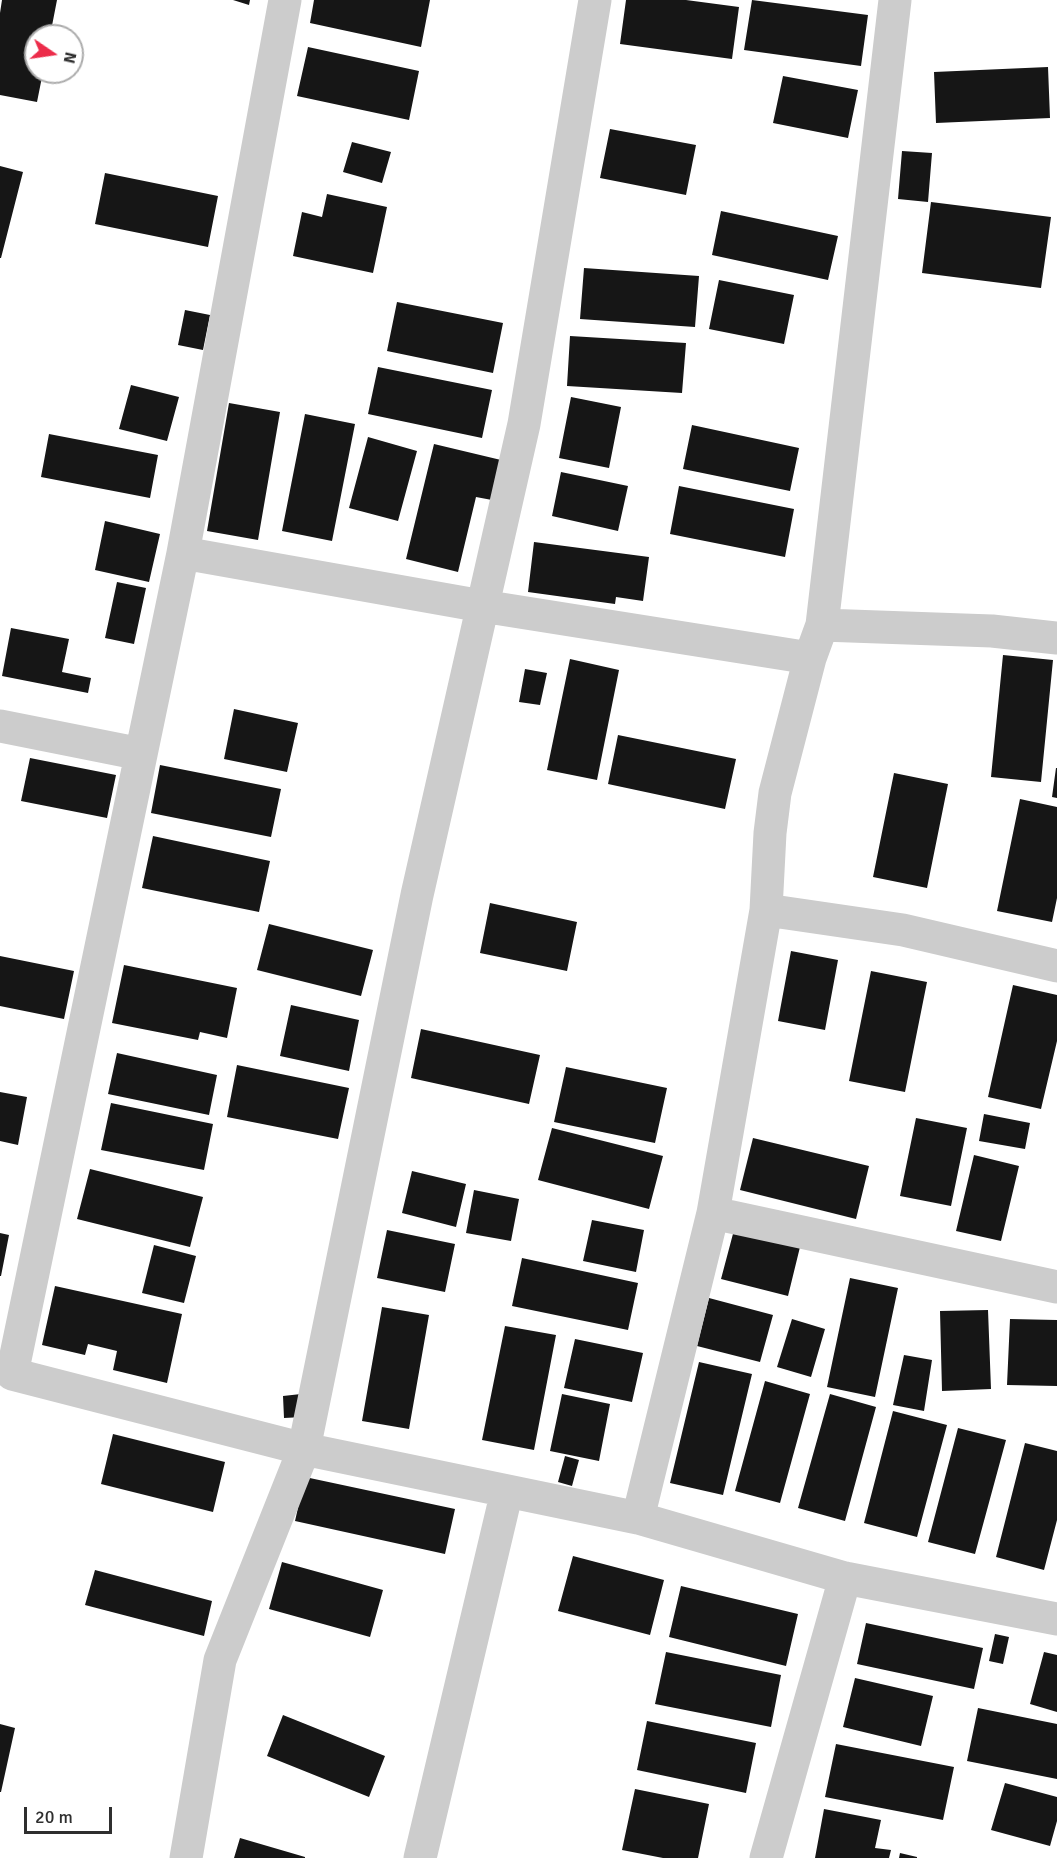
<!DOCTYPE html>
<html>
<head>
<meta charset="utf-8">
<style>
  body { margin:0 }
  #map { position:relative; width:1057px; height:1858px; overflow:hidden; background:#fff; font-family:Signika,sans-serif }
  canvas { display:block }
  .north { position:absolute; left:24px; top:24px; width:60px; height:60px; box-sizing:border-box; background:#fff; border:2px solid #acacac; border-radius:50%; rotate:103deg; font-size:16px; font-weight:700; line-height:24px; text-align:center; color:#2f2f2f }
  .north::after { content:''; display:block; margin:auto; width:21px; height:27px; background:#ec2c4a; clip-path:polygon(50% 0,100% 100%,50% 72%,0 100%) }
  .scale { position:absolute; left:24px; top:1807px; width:88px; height:27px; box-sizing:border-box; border:3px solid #2f2f2f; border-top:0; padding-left:8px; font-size:18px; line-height:21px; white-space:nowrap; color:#2f2f2f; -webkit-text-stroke:4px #fff; paint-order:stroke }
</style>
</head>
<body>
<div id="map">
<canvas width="1057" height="1858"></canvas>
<div class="north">N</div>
<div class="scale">20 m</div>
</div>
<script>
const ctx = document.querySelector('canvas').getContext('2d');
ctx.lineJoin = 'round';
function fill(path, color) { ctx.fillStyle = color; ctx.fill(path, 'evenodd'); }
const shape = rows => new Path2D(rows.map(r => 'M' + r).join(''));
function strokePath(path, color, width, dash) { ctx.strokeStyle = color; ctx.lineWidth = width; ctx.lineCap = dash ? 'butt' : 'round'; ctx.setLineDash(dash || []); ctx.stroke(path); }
const building = shape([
  [2,0,57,0,50,36,36,36,36,72,43,72,37,102,0,95,0,13],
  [233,0,250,0,249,5],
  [314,0,430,0,421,47,310,23],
  [626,0,686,0,739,7,732,59,620,44],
  [752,0,868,15,861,66,744,50],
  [308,47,419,71,409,120,297,96],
  [1048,67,1050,118,936,123,934,72],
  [783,76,858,90,848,138,773,123],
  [610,129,696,145,686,195,600,178],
  [352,142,391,152,382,183,343,172],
  [902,151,932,153,928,202,898,199],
  [0,166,23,172,1,258,0,258],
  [105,173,218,196,208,247,95,224],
  [327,194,387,207,373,273,293,256,302,212,322,217],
  [931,202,1051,217,1041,288,922,273],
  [721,211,838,236,828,280,712,255],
  [584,268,699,276,695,327,580,319],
  [719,280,794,295,784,344,709,329],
  [397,302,503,323,493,373,387,351],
  [185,310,210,315,203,350,178,345],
  [570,336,686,343,682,393,567,386],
  [378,367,492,390,482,438,368,414],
  [131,385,179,397,167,441,119,429],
  [571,397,621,407,609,468,559,458],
  [229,403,280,412,258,540,207,531],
  [305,414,355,424,332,541,282,531],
  [692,425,799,448,790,491,683,469],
  [49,434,158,455,150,498,41,477],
  [368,437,417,451,398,521,349,508],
  [434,444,501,460,492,500,476,497,458,572,406,559],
  [561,472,628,486,618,531,552,516],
  [679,486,794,509,785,557,670,534],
  [105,521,160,534,149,582,95,570],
  [534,542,649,557,643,601,616,597,615,604,528,592],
  [117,582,146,588,134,644,105,638],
  [11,628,69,639,62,672,91,678,88,693,2,676],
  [1003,655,1053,660,1041,782,991,777],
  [570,659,619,670,597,780,547,770],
  [525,669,547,673,540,705,519,702],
  [234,709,298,723,287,772,224,759],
  [618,735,736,759,725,809,608,784],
  [30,758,116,775,107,818,21,801],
  [160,765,281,789,271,837,151,813],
  [1056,768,1057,768,1057,798,1052,797],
  [894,773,948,784,927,888,873,877],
  [1020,799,1057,807,1057,898,1052,922,997,911],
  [153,836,270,861,259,912,142,888],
  [490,903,577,922,567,971,480,953],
  [269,924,373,950,361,996,257,970],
  [791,951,838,960,825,1030,778,1021],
  [0,956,74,971,64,1019,0,1006],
  [124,965,237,988,227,1038,200,1032,198,1040,112,1023],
  [871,971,927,982,905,1092,849,1081],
  [1013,985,1057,995,1057,1041,1041,1109,988,1097],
  [291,1005,359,1020,349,1071,280,1056],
  [421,1029,540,1055,529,1104,411,1078],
  [117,1053,217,1075,209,1115,108,1094],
  [237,1065,349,1088,338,1139,227,1117],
  [566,1067,667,1088,655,1143,554,1122],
  [0,1092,27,1097,18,1145,0,1141],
  [111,1103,213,1124,204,1170,101,1150],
  [984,1114,1030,1123,1025,1149,979,1141],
  [916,1118,967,1128,951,1206,900,1196],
  [552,1128,663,1156,649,1209,538,1180],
  [753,1138,869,1166,856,1219,740,1190],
  [974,1155,1019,1166,1001,1241,956,1231],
  [90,1169,203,1197,190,1247,77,1219],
  [412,1171,466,1184,456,1227,402,1213],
  [474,1190,519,1199,511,1241,466,1233],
  [592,1220,644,1230,636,1272,583,1261],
  [387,1230,455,1244,445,1292,377,1278],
  [734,1230,800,1247,788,1296,721,1279],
  [0,1233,9,1235,1,1276,0,1276],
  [154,1245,196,1256,184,1303,142,1293],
  [522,1258,638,1283,628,1330,512,1306],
  [850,1278,898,1288,875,1397,827,1387],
  [55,1286,182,1314,167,1383,113,1370,117,1351,88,1344,85,1355,42,1345],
  [709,1298,773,1315,760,1362,697,1346],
  [382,1307,429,1315,409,1429,362,1421],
  [988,1310,991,1389,942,1391,940,1311],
  [792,1319,825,1329,811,1377,777,1367],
  [1010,1319,1057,1320,1057,1386,1007,1385],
  [505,1326,556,1335,534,1450,482,1440],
  [575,1339,643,1353,632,1402,564,1388],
  [904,1355,932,1360,924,1411,893,1405],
  [699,1362,752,1374,723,1495,670,1483],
  [765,1381,810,1394,780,1503,735,1491],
  [301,1394,303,1417,284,1418,283,1396],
  [562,1394,610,1404,599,1461,550,1451],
  [830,1394,876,1407,845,1521,798,1508],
  [893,1411,947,1425,917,1537,864,1523],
  [958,1428,1006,1440,975,1554,928,1542],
  [113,1434,225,1462,213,1512,101,1484],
  [1025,1443,1057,1451,1057,1520,1044,1570,996,1557],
  [565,1456,579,1460,572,1486,558,1482],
  [305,1477,455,1509,445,1554,295,1521],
  [573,1556,664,1580,650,1635,558,1611],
  [282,1562,383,1590,370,1637,269,1609],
  [95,1570,212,1601,204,1636,85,1605],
  [681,1586,798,1614,786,1666,669,1637],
  [866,1623,983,1648,974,1689,857,1664],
  [995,1634,1009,1637,1003,1664,989,1661],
  [666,1652,781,1675,771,1727,655,1704],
  [1044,1652,1057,1655,1057,1712,1030,1704],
  [855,1678,933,1696,921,1746,843,1727],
  [978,1708,1057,1724,1057,1779,967,1761],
  [283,1715,385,1756,369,1797,267,1756],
  [647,1721,756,1743,746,1793,637,1770],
  [0,1724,15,1728,1,1792,0,1792],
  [836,1744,954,1767,943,1820,825,1797],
  [1005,1783,1057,1797,1057,1821,1050,1846,991,1830],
  [635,1789,709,1804,698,1858,663,1858,622,1850],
  [824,1809,881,1820,875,1848,891,1850,889,1858,815,1858],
  [240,1838,305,1857,305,1858,234,1858],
  [900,1853,917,1857,917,1858,899,1858]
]);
const minor = shape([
  [285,0,183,553,12,1374,304,1449,638,1518,845,1578,1057,1619],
  [183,553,482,606,810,658],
  [822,625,992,631,1057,638],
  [0,726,141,754],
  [766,910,903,930,1057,966],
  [713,1213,1057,1287],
  [638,1518,713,1213,766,910,770,833,775,793,810,658,822,625,895,0],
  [186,1858,220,1660,304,1449,417,895,524,424,595,0],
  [420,1858,507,1491],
  [766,1858,845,1578]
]);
fill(building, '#161616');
strokePath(minor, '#ccc', 33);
</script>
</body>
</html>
